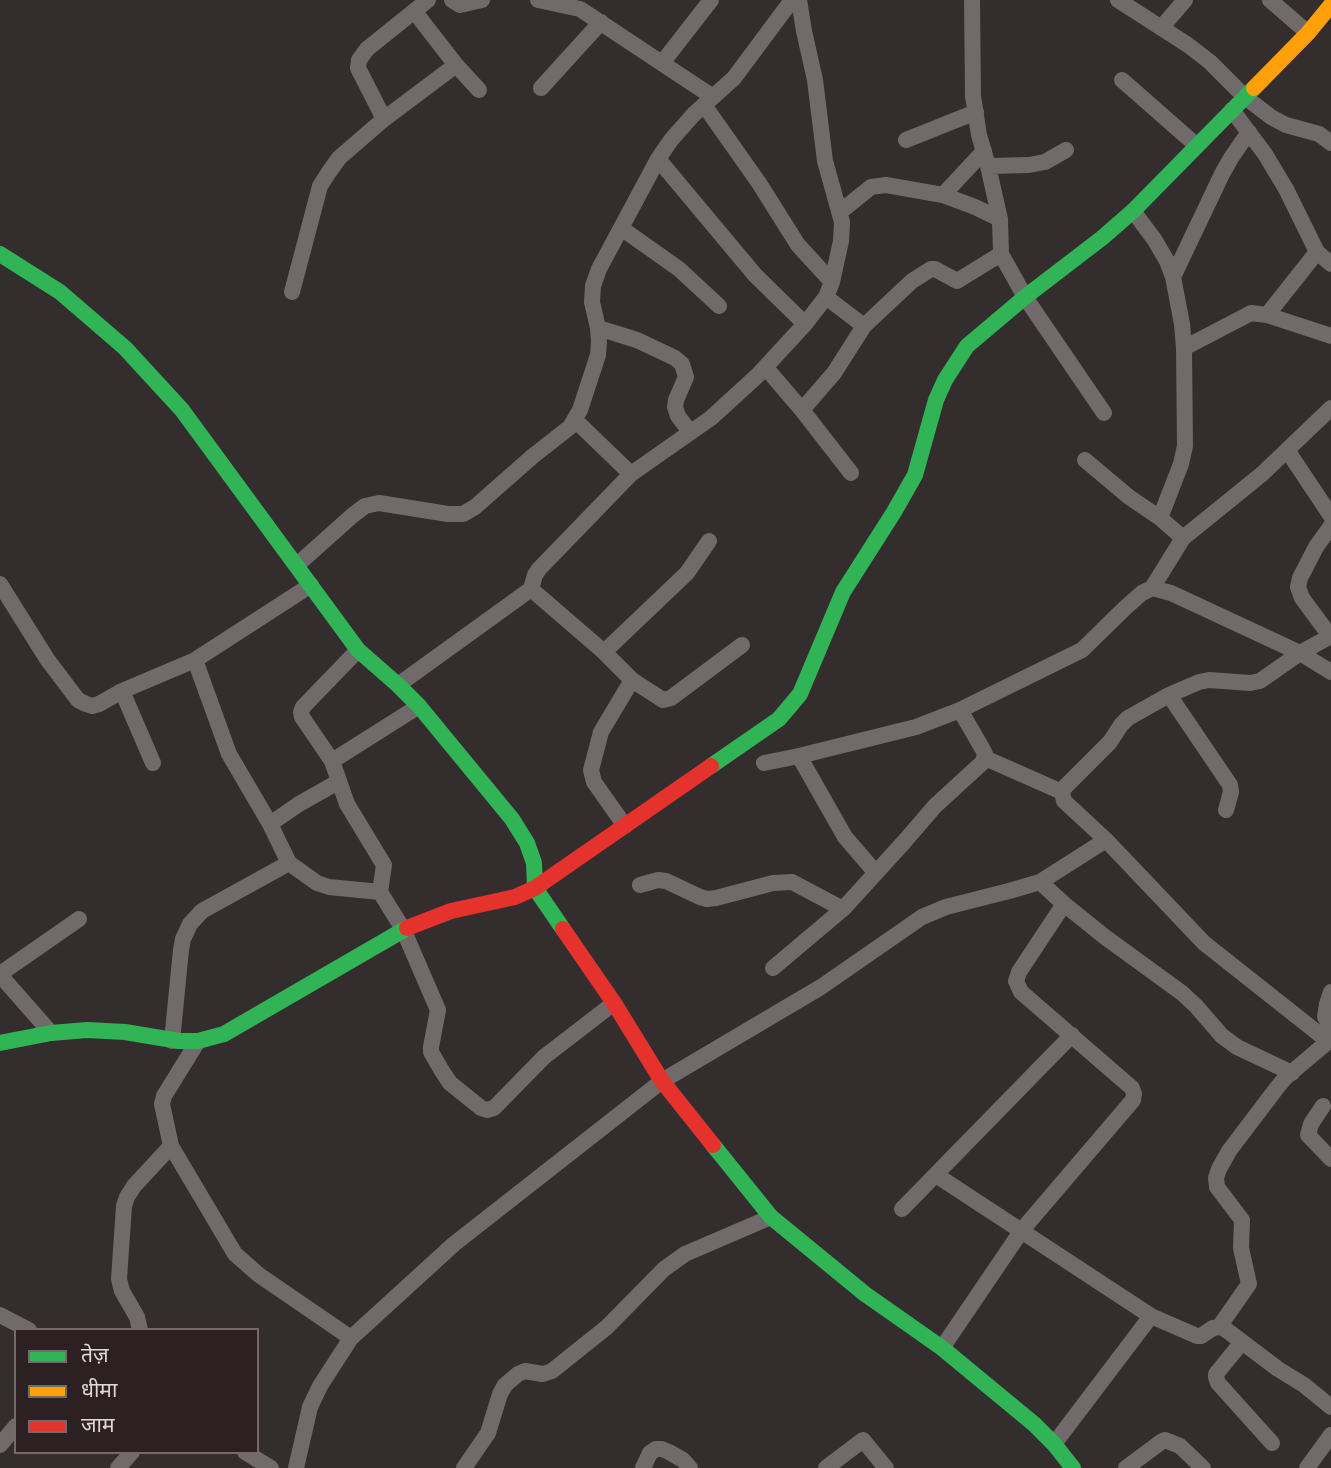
<!DOCTYPE html>
<html>
<head>
<meta charset="utf-8">
<style>
  body { margin:0 }
  #map { position:relative; width:1331px; height:1468px; overflow:hidden; background:#342d2e; font-family:Rubik,"Noto Sans Devanagari",sans-serif }
  canvas { display:block }
  .legend { position:absolute; left:14px; top:1328px; width:245px; height:126px; box-sizing:border-box; background:#2d2022; border:2px solid #756a6b; margin:0; padding:9px 12px; list-style:none; font-size:21px; color:#e0d8d8 }
  .legend li { display:flex; align-items:center; gap:14px; height:35px }
  .legend b { width:35px; border:2px solid #756a6b }
</style>
</head>
<body>
<div id="map">
<canvas width="1331" height="1468"></canvas>
<ul class="legend">
<li><b style="height:9px;background:#30b455"></b>तेज़</li>
<li><b style="height:9px;background:#ff9f0a"></b>धीमा</li>
<li><b style="height:9px;background:#e5322d"></b>जाम</li>
</ul>
</div>
<script>
const ctx = document.querySelector('canvas').getContext('2d');
ctx.lineJoin = 'round';
const shape = rows => new Path2D(rows.map(r => 'M' + r).join(''));
function strokePath(path, color, width, dash) { ctx.strokeStyle = color; ctx.lineWidth = width; ctx.lineCap = dash ? 'butt' : 'round'; ctx.setLineDash(dash || []); ctx.stroke(path); }
const street = shape([
  [452,0,460,5,482,0],
  [538,0,580,9,713,97],
  [972,0,973,96,979,135,988,166,1000,219,1001,254,1025,297,1104,413],
  [1118,0,1188,45,1210,62,1245,97,1271,117,1286,125,1319,134,1331,143],
  [1270,0,1308,33],
  [414,11,456,65,479,90],
  [1161,28,1185,0],
  [662,63,711,0],
  [1122,80,1196,145],
  [541,88,601,22],
  [704,105,759,183,798,245,832,282],
  [1232,110,1265,154,1286,189,1317,252,1331,264],
  [384,119,358,68,359,60,367,49,428,0],
  [906,140,976,112],
  [658,159,755,275,805,324],
  [988,166,1029,165,1045,162,1066,150],
  [943,195,984,151],
  [1133,211,1154,239,1167,261,1173,277,1182,324,1184,348,1185,446,1181,464,1160,518],
  [840,212,871,187,886,185,943,195,975,207,1000,219],
  [621,228,679,269,719,306],
  [1173,277,1222,174,1231,158,1249,132],
  [292,292,320,186,329,172,339,158,384,119,456,65],
  [826,297,864,326],
  [1267,315,1317,252],
  [598,328,637,340,675,358,682,364,686,377,676,400,675,407,678,416,690,432],
  [1184,348,1251,313,1267,315,1331,336],
  [766,368,802,410,851,473],
  [802,410,834,373,864,326,912,281,931,269,935,269,957,281,1001,254],
  [575,420,631,474],
  [1287,450,1331,516],
  [1085,460,1129,497,1160,518,1183,538],
  [297,565,353,515,365,506,379,503,448,514,463,514,475,507,533,456,570,427,580,410,598,355,599,341,598,328,592,302,593,286,599,269,658,159,671,140,694,114,734,78,792,0],
  [0,584,47,659,78,700,86,704,92,706,99,704,122,691,195,660,311,585],
  [1152,588,1183,538,1262,474,1331,408],
  [531,589,604,652,632,680,663,700,671,698,742,645],
  [1330,636,1302,598,1298,587,1300,578,1316,547,1331,526],
  [358,650,303,707,301,712,302,717,332,761,347,804,384,865,380,892,403,929,438,1010,431,1047,431,1052,442,1071,450,1083,481,1108,487,1110,494,1108,544,1057,614,1003],
  [604,652,687,573,709,541],
  [195,660,229,754,270,824,289,863,317,883,329,887,380,892],
  [398,685,531,589,535,575,539,569,631,474,711,418,758,375,805,324,826,297,832,282,841,241,842,222,825,161,815,80,804,31,799,0],
  [122,691,153,763],
  [1169,695,1230,785,1231,792,1226,810],
  [799,756,845,837,876,873],
  [985,758,1062,792],
  [332,761,419,706],
  [764,763,799,756,916,727,960,710,1082,650,1126,607,1142,593,1152,588,1171,593,1300,653,1331,672],
  [270,824,299,804,338,782],
  [625,826,594,782,591,770,601,732,632,680],
  [1040,882,1064,904,1105,937,1182,993,1196,1006,1222,1036,1237,1047,1292,1073],
  [640,885,658,880,666,881,700,897,707,899,716,898,773,883,792,882,843,909],
  [773,968,843,909,904,842,935,806,983,762,985,754,982,748,960,710],
  [0,974,79,919],
  [0,975,51,1033],
  [1331,992,1327,1004,1325,1017,1331,1027],
  [172,1041,181,950,183,939,190,924,202,911,289,863],
  [198,1041,164,1096,162,1104,171,1146,235,1254,259,1275,351,1338],
  [1328,1041,1204,943,1106,840,1064,801,1062,792,1064,788,1110,742,1121,725,1128,718,1169,695,1199,682,1209,680,1250,683,1260,681,1300,653,1331,636],
  [1323,1106,1311,1124,1308,1135,1331,1159],
  [936,1175,1151,1316,1197,1336,1201,1336,1213,1328,1219,1327,1225,1329,1278,1369,1304,1385,1331,1407],
  [902,1209,1072,1035],
  [0,1315,29,1330],
  [1219,1327,1249,1284,1241,1248,1242,1220,1217,1187,1216,1178,1219,1169,1229,1151,1276,1089,1285,1078,1331,1039],
  [140,1330,137,1317,122,1291,119,1279,124,1206,127,1197,134,1186,171,1146],
  [1242,1342,1216,1374,1216,1377,1218,1383,1272,1443],
  [942,1348,1022,1230,1133,1100,1134,1094,1132,1088,1021,992,1016,981,1019,972,1064,904],
  [1054,1444,1151,1316],
  [0,1445,16,1426],
  [245,1452,271,1468],
  [118,1468,132,1452],
  [296,1468,310,1407,320,1386,351,1338,454,1244,662,1081,821,987,922,917,946,907,1009,891,1040,882,1106,840],
  [464,1468,488,1433,500,1394,505,1385,518,1374,525,1371,543,1374,552,1371,607,1327,664,1269,685,1254,771,1217],
  [643,1468,650,1453,656,1449,662,1449,669,1452,683,1460,690,1468],
  [826,1468,863,1440,886,1468],
  [1126,1468,1161,1442,1165,1440,1180,1446,1203,1468],
  [1307,1468,1331,1435]
]);
const fast = shape([
  [0,254,60,292,125,348,182,410,358,650,398,685,419,706,512,819,527,843,534,863,535,888,563,929],
  [711,766,779,719,800,694,843,592,894,512,915,475,936,400,945,380,967,346,1025,297,1102,238,1133,211,1254,88],
  [0,1043,51,1033,87,1030,125,1032,179,1041,198,1041,224,1034,407,928],
  [713,1145,771,1217,865,1294,942,1348,1034,1424,1054,1444,1073,1468]
]);
const slow = shape([
  [1254,88,1308,33,1331,5]
]);
const jam = shape([
  [407,928,451,911,515,897,535,888,711,766],
  [563,929,614,1003,662,1081,713,1145]
]);
strokePath(street, '#706a6b', 16);
strokePath(fast, '#30b455', 16);
strokePath(slow, '#ff9f0a', 16);
strokePath(jam, '#e5322d', 16);
</script>
</body>
</html>
